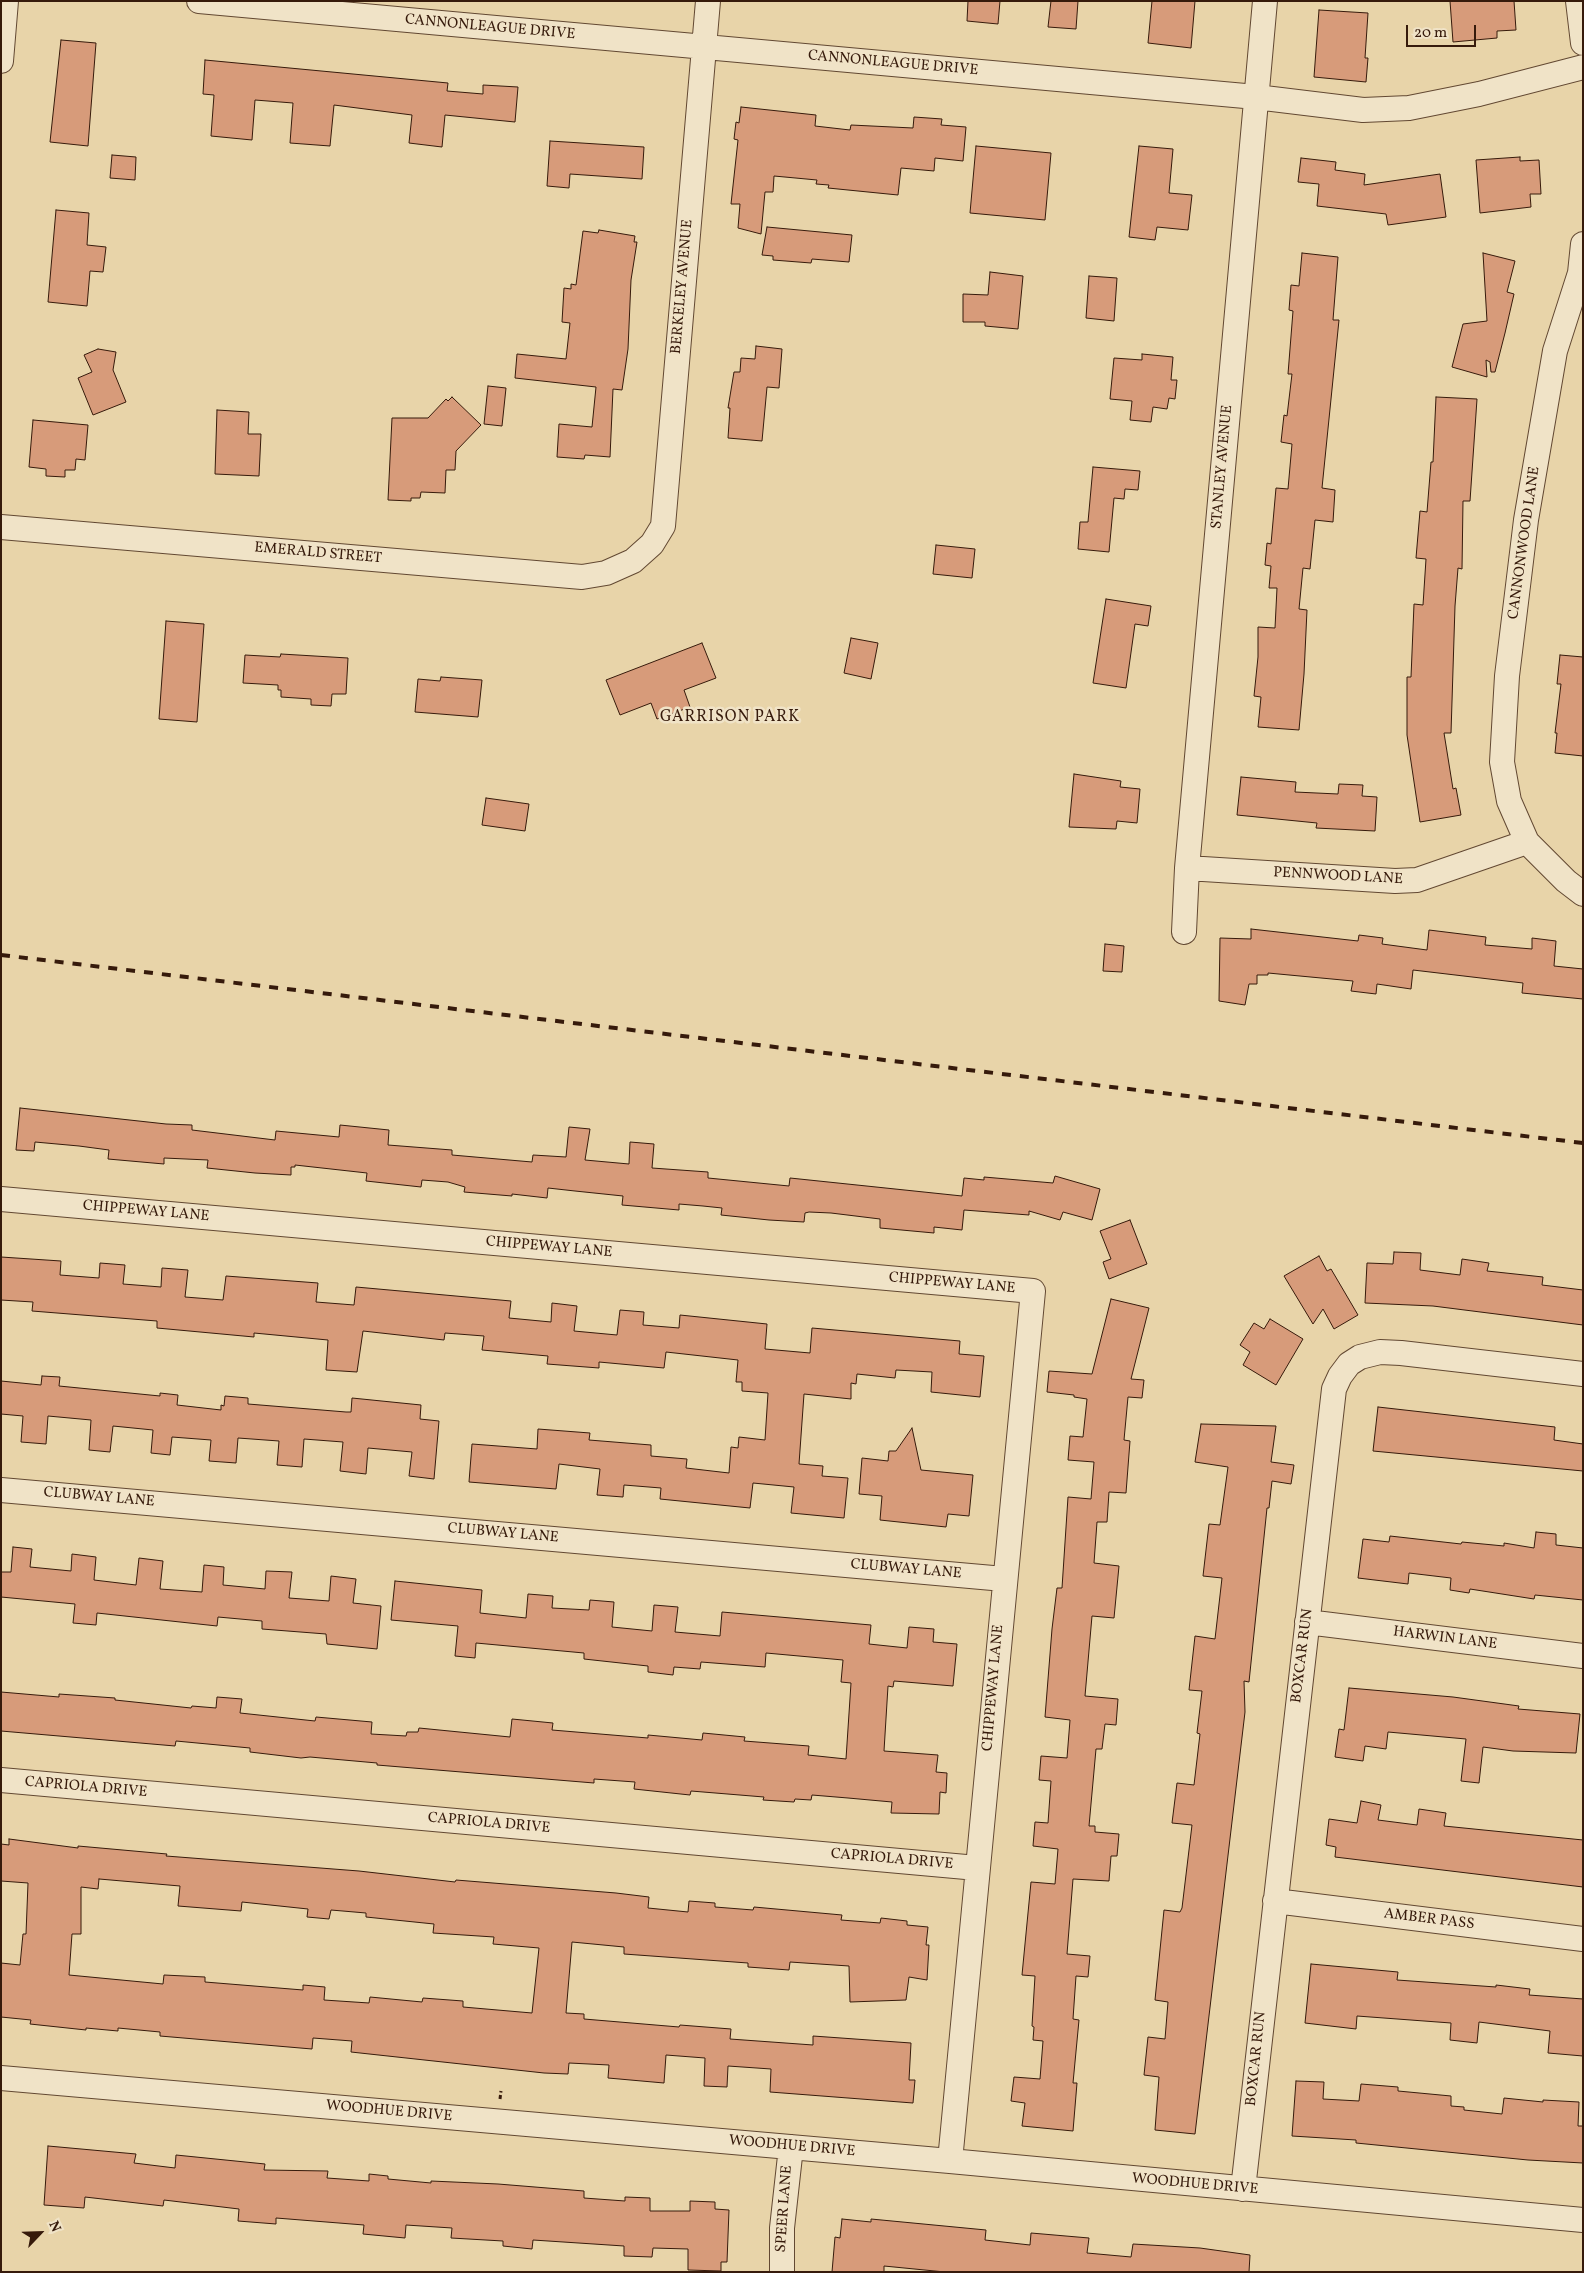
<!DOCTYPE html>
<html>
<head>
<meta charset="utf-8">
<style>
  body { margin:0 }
  #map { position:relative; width:1584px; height:2273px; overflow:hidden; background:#e8d4a9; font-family:Vollkorn,serif }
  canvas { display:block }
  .frame { position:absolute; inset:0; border:2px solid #361a0b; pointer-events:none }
  .north { position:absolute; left:15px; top:2208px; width:50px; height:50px; -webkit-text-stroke:4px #f0e3c7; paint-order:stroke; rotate:66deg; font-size:14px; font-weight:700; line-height:20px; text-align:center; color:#361a0b }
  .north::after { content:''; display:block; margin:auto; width:18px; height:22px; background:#361a0b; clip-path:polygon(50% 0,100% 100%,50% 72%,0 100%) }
  .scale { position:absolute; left:1406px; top:25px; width:70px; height:22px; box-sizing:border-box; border:2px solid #361a0b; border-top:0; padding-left:6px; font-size:15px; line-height:18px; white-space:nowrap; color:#361a0b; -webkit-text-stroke:4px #f0e3c7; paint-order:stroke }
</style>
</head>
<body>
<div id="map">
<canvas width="1584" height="2273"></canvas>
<div class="frame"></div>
<div class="north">N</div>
<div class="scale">20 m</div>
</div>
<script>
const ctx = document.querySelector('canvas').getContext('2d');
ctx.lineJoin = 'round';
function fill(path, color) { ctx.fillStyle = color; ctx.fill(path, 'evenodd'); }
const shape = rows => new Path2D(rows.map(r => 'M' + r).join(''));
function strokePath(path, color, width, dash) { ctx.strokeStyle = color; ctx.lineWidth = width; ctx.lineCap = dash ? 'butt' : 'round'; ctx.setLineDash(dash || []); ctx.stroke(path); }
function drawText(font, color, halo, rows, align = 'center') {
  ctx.font = font + ' Vollkorn,serif'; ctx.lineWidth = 5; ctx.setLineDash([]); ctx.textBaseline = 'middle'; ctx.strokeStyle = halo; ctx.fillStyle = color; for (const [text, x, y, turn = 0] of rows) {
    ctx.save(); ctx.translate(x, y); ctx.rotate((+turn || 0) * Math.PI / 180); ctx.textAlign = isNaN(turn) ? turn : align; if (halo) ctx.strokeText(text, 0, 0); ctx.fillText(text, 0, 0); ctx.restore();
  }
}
const building = shape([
  [968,1,1000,1,998,24,967,21,968,1],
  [1051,1,1078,1,1076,29,1048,27,1051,1],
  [1152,1,1195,1,1191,48,1148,43,1152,1],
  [1450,1,1514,1,1516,30,1497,31,1497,38,1453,42,1450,1],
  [1319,10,1368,13,1365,58,1368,58,1366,82,1314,77,1319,10],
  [61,40,96,43,88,146,50,142,61,40],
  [205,60,448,83,447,91,483,94,483,85,518,87,515,122,445,115,442,147,409,143,412,115,334,105,330,146,290,143,293,103,255,100,252,140,211,136,214,95,203,94,205,60],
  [741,107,816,115,815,126,850,130,851,125,913,128,914,117,942,119,941,125,966,127,963,161,935,158,934,171,901,168,898,195,828,188,829,185,816,184,817,180,774,176,773,192,765,192,761,234,738,228,740,204,731,204,738,140,734,139,736,122,739,123,741,107],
  [550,141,644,147,642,179,570,174,569,188,547,186,550,141],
  [976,146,1051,153,1045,220,970,213,976,146],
  [1139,146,1173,149,1169,193,1192,195,1188,230,1157,227,1155,240,1129,237,1139,146],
  [112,155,136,157,135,180,110,178,112,155],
  [1520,157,1520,161,1539,160,1541,194,1530,194,1531,207,1480,213,1476,160,1520,157],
  [1301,158,1336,162,1335,170,1365,174,1364,185,1440,174,1446,217,1388,225,1386,214,1317,206,1319,184,1298,182,1301,158],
  [56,210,89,213,87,245,106,247,103,272,90,271,87,306,48,302,56,210],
  [767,227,852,235,849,262,812,259,811,263,773,260,773,256,762,255,767,227],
  [599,230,635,236,634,242,637,242,631,280,628,349,622,390,613,389,610,457,585,455,584,459,557,457,559,424,592,427,596,387,515,378,517,354,566,359,570,323,562,322,564,288,571,289,571,284,576,285,583,231,598,233,599,230],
  [1302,253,1338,257,1333,320,1339,320,1322,488,1335,490,1333,522,1315,520,1310,569,1303,568,1299,609,1307,610,1304,674,1299,730,1258,727,1261,697,1254,696,1258,657,1258,627,1275,628,1277,588,1269,588,1271,566,1265,565,1267,543,1271,544,1276,488,1288,489,1292,444,1281,442,1284,415,1287,416,1292,374,1288,374,1293,311,1289,310,1291,285,1299,286,1302,253],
  [1483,253,1515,261,1507,292,1514,294,1505,333,1495,372,1491,372,1490,362,1486,360,1487,377,1452,367,1463,324,1487,321,1483,253],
  [990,272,1023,276,1018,329,985,326,985,322,963,322,963,294,988,295,990,272],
  [1089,276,1117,278,1114,321,1086,318,1089,276],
  [756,346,782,349,779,388,767,387,762,441,728,438,730,408,728,408,734,372,740,372,741,358,755,359,756,346],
  [98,349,116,352,113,370,126,402,93,415,78,378,92,372,84,355,98,349],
  [1142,354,1173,357,1171,380,1177,380,1175,399,1169,398,1167,409,1153,407,1151,422,1130,420,1132,401,1110,399,1114,358,1142,360,1142,354],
  [488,386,506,388,502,426,484,424,488,386],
  [452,397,481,425,456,451,455,470,446,470,445,493,421,492,420,498,411,498,411,501,388,500,392,418,428,418,446,399,448,401,452,397],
  [1436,397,1477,399,1470,501,1463,501,1462,569,1458,568,1455,606,1451,733,1444,733,1453,789,1456,788,1461,815,1420,822,1407,735,1407,677,1411,677,1414,604,1423,605,1426,559,1416,558,1420,511,1427,512,1431,462,1433,462,1436,397],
  [217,410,249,412,248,434,261,434,259,476,215,474,217,410],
  [33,420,88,425,85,460,76,459,75,470,65,470,65,477,46,476,46,469,29,467,33,420],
  [1093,467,1140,471,1138,490,1125,489,1124,499,1114,498,1109,552,1078,549,1080,522,1088,522,1093,467],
  [936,545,975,549,972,578,933,574,936,545],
  [1106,599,1151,606,1148,626,1135,624,1126,688,1093,683,1106,599],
  [166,621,204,624,197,722,159,719,166,621],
  [851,638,878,643,871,679,844,673,851,638],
  [702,643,716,678,684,690,690,707,657,719,651,703,620,715,606,680,702,643],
  [281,654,348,658,346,694,332,694,331,706,311,705,311,699,281,697,281,690,278,690,278,685,243,683,245,655,280,657,281,654],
  [1560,655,1583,657,1583,756,1555,753,1557,733,1555,733,1561,684,1557,684,1560,655],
  [441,677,482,680,478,717,415,712,418,679,440,681,441,677],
  [1074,774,1121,781,1120,787,1140,789,1137,823,1117,821,1116,829,1069,827,1074,774],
  [1241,777,1296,782,1295,792,1338,794,1339,784,1363,785,1362,796,1377,797,1375,831,1316,828,1317,823,1237,815,1241,777],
  [486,798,529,804,525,831,482,825,486,798],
  [1251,929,1358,941,1359,935,1383,938,1382,944,1427,950,1429,930,1486,937,1485,945,1532,949,1532,938,1556,941,1554,966,1583,969,1583,999,1522,993,1523,983,1413,970,1411,989,1377,984,1376,994,1351,991,1353,981,1268,973,1268,975,1257,975,1257,984,1249,984,1245,1005,1219,1001,1220,938,1251,939,1251,929],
  [1105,944,1124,946,1122,972,1103,971,1105,944],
  [20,1108,166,1124,192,1125,192,1130,275,1140,276,1131,339,1137,340,1125,389,1130,388,1145,452,1150,452,1155,532,1162,533,1155,566,1157,569,1127,590,1129,585,1160,629,1164,630,1142,654,1144,652,1168,708,1172,708,1178,789,1186,790,1178,962,1196,964,1178,984,1180,984,1177,1053,1183,1055,1176,1100,1189,1092,1220,1063,1212,1060,1220,1029,1211,1029,1215,964,1210,962,1230,934,1227,934,1233,880,1228,880,1219,831,1213,809,1212,805,1213,804,1222,769,1220,721,1215,722,1208,703,1206,679,1204,679,1210,622,1205,623,1196,575,1191,548,1188,547,1198,512,1194,512,1196,464,1192,465,1187,448,1182,422,1180,421,1187,366,1181,367,1173,295,1165,295,1167,291,1167,291,1175,255,1173,207,1168,208,1160,164,1158,164,1164,108,1159,109,1150,79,1146,35,1142,34,1151,16,1150,20,1108],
  [1130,1220,1147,1264,1109,1279,1103,1262,1111,1259,1100,1231,1130,1220],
  [1394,1252,1421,1253,1420,1270,1460,1275,1462,1259,1489,1263,1487,1271,1543,1277,1542,1285,1583,1290,1583,1325,1433,1306,1365,1303,1367,1263,1393,1264,1394,1252],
  [1319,1256,1327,1271,1331,1269,1358,1315,1334,1329,1323,1309,1313,1324,1284,1276,1319,1256],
  [1,1257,61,1261,60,1275,99,1278,100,1263,125,1265,123,1284,161,1287,162,1268,188,1270,185,1297,223,1300,226,1276,318,1283,316,1302,354,1305,356,1287,511,1301,509,1318,551,1322,552,1303,577,1306,574,1331,617,1335,620,1310,644,1312,643,1325,679,1328,680,1315,767,1324,765,1349,810,1353,812,1328,960,1341,959,1354,984,1356,980,1397,931,1392,932,1372,896,1370,895,1378,857,1374,856,1384,851,1383,851,1399,804,1394,799,1464,823,1466,822,1476,848,1478,844,1518,791,1513,794,1487,753,1483,750,1508,660,1499,661,1488,624,1485,623,1497,597,1495,600,1469,559,1464,556,1489,469,1482,472,1444,537,1449,538,1429,590,1433,589,1440,651,1445,651,1456,687,1459,686,1468,729,1473,731,1447,738,1448,739,1437,765,1440,768,1393,742,1391,742,1382,736,1382,738,1360,666,1352,664,1368,599,1362,599,1368,547,1364,548,1356,482,1350,484,1336,445,1333,444,1340,363,1331,357,1372,326,1370,328,1340,254,1333,254,1337,157,1328,157,1321,32,1311,33,1302,1,1300,1,1257],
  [1111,1299,1149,1308,1131,1379,1144,1380,1142,1398,1128,1397,1124,1440,1130,1441,1126,1493,1109,1492,1107,1522,1097,1522,1094,1563,1119,1566,1114,1618,1092,1616,1085,1696,1118,1699,1116,1725,1105,1724,1102,1749,1096,1749,1089,1826,1095,1826,1095,1832,1119,1834,1117,1856,1111,1856,1109,1881,1073,1879,1067,1954,1090,1956,1088,1977,1076,1976,1073,2019,1079,2020,1073,2083,1077,2083,1073,2131,1022,2126,1025,2103,1011,2101,1014,2077,1040,2079,1043,2041,1033,2040,1034,2027,1032,2026,1035,1976,1022,1975,1031,1882,1055,1884,1058,1849,1033,1846,1035,1822,1048,1823,1051,1781,1039,1780,1041,1756,1067,1758,1070,1720,1045,1717,1052,1629,1057,1588,1062,1588,1068,1497,1091,1499,1094,1462,1068,1460,1070,1436,1083,1437,1087,1399,1074,1397,1074,1395,1047,1392,1049,1371,1092,1374,1111,1299],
  [1270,1319,1303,1339,1276,1385,1243,1365,1250,1352,1240,1345,1254,1323,1264,1329,1270,1319],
  [42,1376,60,1377,59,1386,160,1396,160,1393,178,1395,177,1405,221,1410,221,1405,224,1406,225,1396,248,1398,248,1404,346,1412,351,1412,352,1398,421,1405,420,1419,439,1421,434,1479,409,1476,412,1452,368,1448,366,1474,340,1471,343,1442,304,1439,302,1467,277,1465,279,1441,238,1438,236,1463,209,1461,211,1440,172,1437,170,1455,151,1453,153,1430,113,1426,110,1452,89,1450,91,1420,48,1416,46,1444,21,1442,23,1416,1,1414,1,1381,41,1385,42,1376],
  [1378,1407,1555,1427,1554,1440,1583,1444,1583,1471,1373,1451,1378,1407],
  [1201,1424,1276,1426,1271,1462,1294,1465,1291,1484,1272,1481,1269,1508,1267,1508,1249,1682,1244,1681,1245,1712,1195,2134,1155,2130,1159,2077,1144,2075,1148,2037,1165,2039,1168,2002,1155,2000,1164,1910,1180,1912,1182,1908,1192,1825,1172,1823,1177,1783,1194,1785,1200,1734,1197,1733,1202,1691,1189,1690,1195,1636,1215,1639,1222,1578,1203,1576,1209,1524,1220,1525,1228,1467,1195,1462,1201,1424],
  [912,1428,921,1470,973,1475,969,1516,948,1514,946,1527,880,1520,882,1496,859,1494,862,1458,888,1461,889,1451,896,1451,912,1428],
  [1536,1532,1556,1534,1556,1545,1583,1548,1583,1600,1535,1595,1534,1599,1470,1589,1469,1593,1450,1590,1451,1578,1409,1573,1408,1584,1358,1578,1363,1539,1389,1542,1390,1536,1461,1544,1462,1542,1504,1546,1504,1543,1534,1548,1536,1532],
  [13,1547,32,1549,30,1567,71,1571,72,1554,96,1557,94,1580,136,1585,139,1558,163,1561,160,1589,202,1592,204,1565,224,1567,223,1585,265,1589,266,1571,292,1572,289,1598,329,1601,331,1576,356,1579,353,1603,381,1606,377,1649,327,1644,326,1634,262,1629,262,1621,218,1617,217,1626,97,1613,96,1625,73,1623,75,1604,1,1597,1,1572,11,1572,13,1547],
  [395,1581,482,1590,480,1613,526,1618,528,1594,553,1596,552,1608,589,1610,590,1600,614,1602,612,1627,652,1631,654,1605,678,1607,675,1632,720,1636,722,1612,871,1625,869,1644,907,1648,909,1627,934,1629,933,1642,957,1644,953,1686,894,1681,893,1687,888,1686,884,1751,938,1755,936,1772,947,1773,946,1793,940,1792,939,1814,891,1813,892,1802,848,1798,812,1795,811,1800,795,1799,794,1802,763,1800,764,1797,691,1791,690,1795,634,1789,635,1782,594,1779,594,1783,377,1765,377,1763,310,1757,301,1758,250,1752,250,1748,176,1741,175,1746,1,1731,1,1692,59,1697,59,1694,115,1698,115,1700,191,1708,192,1706,216,1708,217,1697,242,1699,240,1713,315,1721,316,1717,372,1722,371,1734,406,1736,407,1732,418,1732,419,1728,510,1737,512,1719,553,1723,552,1730,648,1738,648,1735,702,1740,703,1733,745,1737,744,1741,809,1746,808,1755,846,1759,851,1683,841,1682,843,1660,766,1653,765,1667,701,1662,700,1669,674,1667,673,1675,648,1672,648,1666,584,1659,584,1653,476,1643,475,1658,455,1656,458,1626,391,1620,395,1581],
  [1349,1688,1453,1697,1519,1706,1518,1709,1580,1714,1576,1753,1513,1751,1483,1747,1479,1783,1461,1781,1466,1739,1388,1732,1386,1749,1365,1746,1363,1761,1335,1757,1339,1729,1344,1730,1349,1688],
  [1361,1801,1381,1805,1378,1820,1417,1825,1419,1809,1446,1813,1444,1826,1583,1840,1583,1887,1335,1857,1336,1847,1326,1845,1329,1819,1357,1823,1361,1801],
  [9,1839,78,1848,78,1846,167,1854,166,1856,359,1871,455,1882,456,1880,616,1893,649,1897,648,1908,688,1912,689,1901,715,1903,715,1907,753,1910,754,1907,842,1915,841,1920,880,1923,881,1918,907,1921,907,1925,928,1927,926,1945,929,1945,927,1980,909,1977,906,2000,850,2002,849,1966,790,1962,789,1970,748,1967,748,1963,624,1954,624,1947,572,1942,566,2013,584,2014,584,2019,679,2027,680,2025,731,2029,730,2039,813,2045,813,2036,911,2043,909,2080,915,2080,913,2103,770,2092,771,2069,728,2066,727,2087,704,2086,705,2058,666,2055,664,2083,608,2078,609,2065,569,2063,568,2074,544,2073,351,2052,352,2041,313,2038,312,2049,160,2036,160,2032,118,2028,118,2031,86,2028,86,2030,30,2024,31,2020,1,2017,1,1963,20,1965,23,1934,26,1934,28,1883,1,1881,1,1844,9,1845,9,1839],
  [99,1879,180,1886,178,1906,241,1911,242,1902,308,1909,307,1917,329,1919,331,1910,366,1913,366,1917,434,1924,433,1933,494,1937,493,1944,539,1948,532,2013,463,2007,463,2001,423,1998,422,2002,370,1997,369,2003,324,2000,325,1987,303,1985,303,1990,205,1982,205,1977,164,1975,163,1984,69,1975,72,1934,81,1934,81,1887,98,1889,99,1879],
  [1311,1964,1398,1972,1397,1980,1496,1987,1496,1985,1530,1989,1529,1995,1583,1999,1583,2056,1548,2053,1550,2031,1479,2022,1477,2043,1450,2040,1451,2023,1357,2016,1356,2029,1305,2023,1311,1964],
  [1296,2081,1324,2082,1323,2099,1359,2101,1361,2084,1398,2087,1398,2091,1451,2096,1451,2106,1464,2107,1464,2110,1502,2114,1504,2098,1543,2102,1543,2100,1579,2102,1578,2126,1583,2126,1583,2163,1528,2160,1356,2143,1356,2140,1292,2136,1296,2081],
  [48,2146,136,2154,134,2163,175,2168,176,2155,265,2164,264,2170,328,2171,327,2178,369,2181,369,2174,388,2176,388,2179,431,2183,431,2181,498,2184,584,2191,584,2198,625,2201,625,2197,650,2198,650,2211,690,2211,690,2201,715,2202,715,2209,729,2210,727,2262,721,2262,721,2271,688,2270,688,2249,653,2248,652,2257,624,2256,624,2246,533,2240,532,2249,503,2246,503,2241,451,2238,452,2228,406,2225,405,2238,363,2234,364,2225,276,2218,276,2224,238,2221,239,2209,164,2200,163,2206,85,2197,84,2208,44,2205,48,2146],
  [842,2219,871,2222,871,2219,986,2230,985,2240,1030,2245,1031,2233,1089,2238,1087,2253,1131,2257,1133,2244,1200,2248,1250,2255,1249,2272,945,2272,884,2266,884,2272,832,2272,835,2237,840,2238,842,2219]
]);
const path = shape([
  [500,2099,501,2091]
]);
const minor = shape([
  [199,1,1256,97,1363,110,1409,108,1479,94,1583,67],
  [1578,1,1583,43],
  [1,61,6,1],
  [1,527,582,577,606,573,633,561,652,544,663,526,708,1],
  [1527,842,1509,801,1502,762,1507,676,1526,520,1555,351,1580,273,1583,244],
  [1187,868,1395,881,1417,880,1527,842,1566,881,1583,894],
  [1184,932,1187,868,1265,1],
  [1,1199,1033,1291,950,2161],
  [1,1490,1004,1579],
  [1307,1622,1583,1656],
  [1,1780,977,1868],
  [1275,1901,1583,1939],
  [1,2078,950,2161,1583,2220],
  [1243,2189,1334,1389,1340,1376,1349,1364,1360,1357,1380,1352,1401,1353,1583,1374],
  [782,2272,782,2228,791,2147]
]);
const rail = shape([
  [1,955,1583,1143]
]);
const streetNames = [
  ["CANNONLEAGUE DRIVE",490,28,5],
  ["CANNONLEAGUE DRIVE",893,64,5],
  ["BERKELEY AVENUE",683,287,-85],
  ["STANLEY AVENUE",1223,467,-85],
  ["CANNONWOOD LANE",1525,543,-82],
  ["EMERALD STREET",318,554,5],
  ["PENNWOOD LANE",1338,877,3],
  ["CHIPPEWAY LANE",146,1212,5],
  ["CHIPPEWAY LANE",549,1248,5],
  ["CHIPPEWAY LANE",952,1284,5],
  ["CLUBWAY LANE",99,1498,5],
  ["CLUBWAY LANE",503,1534,5],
  ["CLUBWAY LANE",906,1570,5],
  ["HARWIN LANE",1445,1639,7],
  ["BOXCAR RUN",1303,1656,-83],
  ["CHIPPEWAY LANE",994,1688,-85],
  ["CAPRIOLA DRIVE",86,1788,5],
  ["CAPRIOLA DRIVE",489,1824,5],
  ["CAPRIOLA DRIVE",892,1860,5],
  ["AMBER PASS",1429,1920,7],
  ["BOXCAR RUN",1257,2059,-84],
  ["WOODHUE DRIVE",389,2112,5],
  ["WOODHUE DRIVE",792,2147,5],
  ["WOODHUE DRIVE",1195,2185,5],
  ["SPEER LANE",785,2209,-86]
];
const neighbourhoodNames = [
  ["GARRISON PARK",730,718]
];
fill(building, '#d79b7a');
strokePath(building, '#361a0b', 1);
strokePath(minor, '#624832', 26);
strokePath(path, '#361a0b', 3, [4, 2.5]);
strokePath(minor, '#f0e3c7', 24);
strokePath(rail, '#361a0b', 4, [9, 9]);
drawText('15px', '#361a0b', '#f0e3c7', streetNames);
ctx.letterSpacing = '1px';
drawText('16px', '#361a0b', '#f0e3c7', neighbourhoodNames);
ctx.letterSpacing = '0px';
</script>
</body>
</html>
